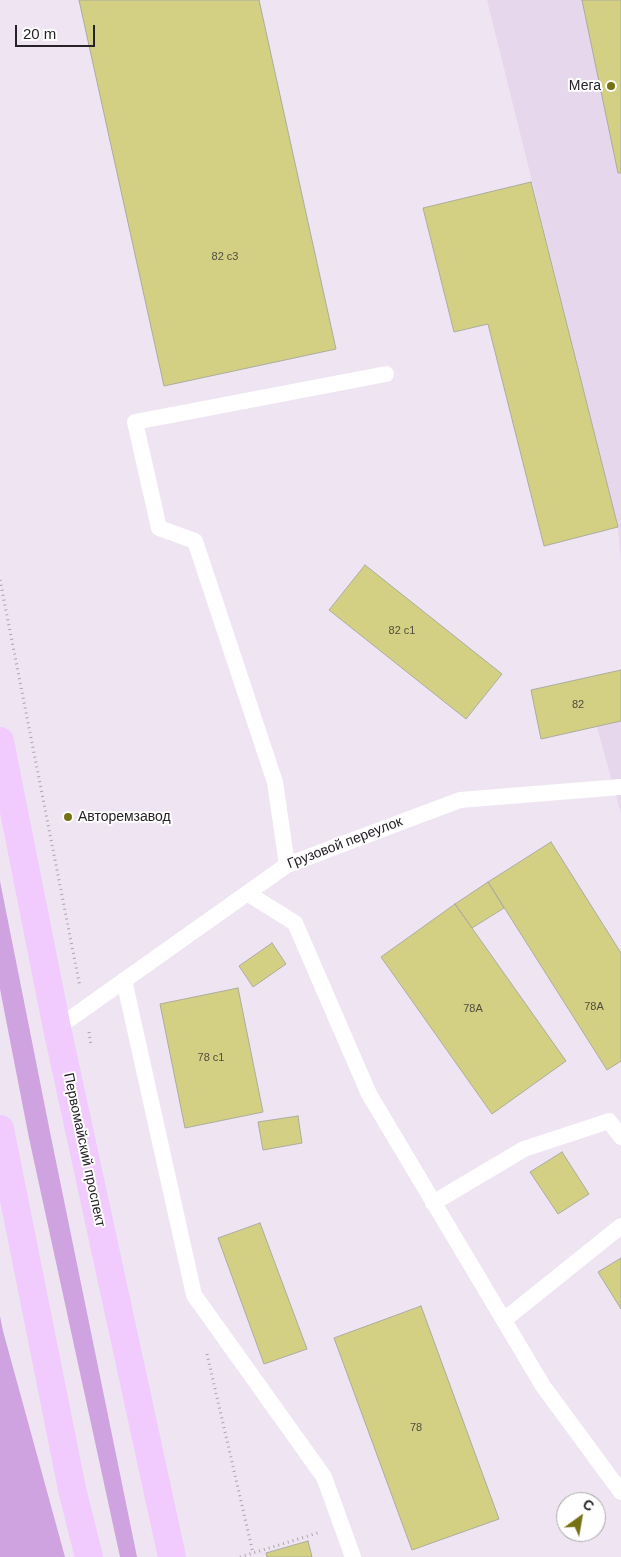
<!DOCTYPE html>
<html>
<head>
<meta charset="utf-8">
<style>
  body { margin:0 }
  #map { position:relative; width:621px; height:1557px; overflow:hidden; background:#eee4f2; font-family:Arial,sans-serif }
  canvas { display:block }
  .north { position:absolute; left:556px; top:1492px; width:50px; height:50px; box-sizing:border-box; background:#fff; border:1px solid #a8a7a9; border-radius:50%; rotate:32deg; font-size:14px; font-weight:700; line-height:20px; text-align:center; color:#262227 }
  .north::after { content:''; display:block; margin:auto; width:18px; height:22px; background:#767214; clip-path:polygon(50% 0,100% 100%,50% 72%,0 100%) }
  .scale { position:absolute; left:15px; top:25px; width:80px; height:22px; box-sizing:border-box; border:2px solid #262227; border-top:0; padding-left:6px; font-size:15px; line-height:18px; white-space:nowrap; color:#262227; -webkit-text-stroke:4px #fff; paint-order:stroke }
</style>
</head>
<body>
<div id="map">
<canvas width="621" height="1557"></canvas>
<div class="north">С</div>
<div class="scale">20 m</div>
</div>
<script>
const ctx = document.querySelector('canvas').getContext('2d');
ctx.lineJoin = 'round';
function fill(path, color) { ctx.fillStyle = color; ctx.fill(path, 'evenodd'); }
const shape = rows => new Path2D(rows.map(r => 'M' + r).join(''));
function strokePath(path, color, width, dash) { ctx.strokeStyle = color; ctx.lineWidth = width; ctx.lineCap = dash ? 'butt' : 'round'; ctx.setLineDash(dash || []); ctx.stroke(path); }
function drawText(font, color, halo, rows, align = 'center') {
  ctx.font = font + ' Arial,sans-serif'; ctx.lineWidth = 4; ctx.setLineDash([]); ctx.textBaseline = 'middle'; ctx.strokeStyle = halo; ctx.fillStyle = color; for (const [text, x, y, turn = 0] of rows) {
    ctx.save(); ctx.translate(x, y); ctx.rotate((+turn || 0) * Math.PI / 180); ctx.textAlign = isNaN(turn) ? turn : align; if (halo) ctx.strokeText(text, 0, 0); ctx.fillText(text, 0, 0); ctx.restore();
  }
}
const built = shape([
  [487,0,621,0,621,562,618,527],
  [621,721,621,814,597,727]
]);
const green = shape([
  [0,881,51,1137,137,1557,120,1557,29,1138,0,989],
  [0,1316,3,1331,65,1557,0,1557]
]);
const building = shape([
  [79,0,259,0,336,349,164,386,79,0],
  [582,0,621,0,621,173,618,173,582,0],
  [531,182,618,527,544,546,488,324,454,332,423,208,531,182],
  [365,565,502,674,466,719,329,610,365,565],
  [621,670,621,721,541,739,531,690,621,670],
  [551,842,621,953,621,1061,607,1070,488,882,551,842],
  [488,882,504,908,472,928,455,904,488,882],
  [455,904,566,1061,492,1114,381,957,455,904],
  [272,943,286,964,253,987,239,966,272,943],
  [238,988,263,1112,185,1128,160,1004,238,988],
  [298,1116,302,1143,263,1150,258,1122,298,1116],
  [562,1152,589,1194,558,1214,530,1172,562,1152],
  [260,1223,307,1349,264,1364,218,1238,260,1223],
  [621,1258,621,1309,598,1272,621,1258],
  [421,1306,499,1519,412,1550,334,1338,421,1306],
  [308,1541,312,1557,267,1557,266,1553,308,1541]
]);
const path = shape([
  [0,580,80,987],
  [89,1032,91,1046],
  [207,1354,253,1553],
  [240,1557,321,1532]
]);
const lane = shape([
  [287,865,275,782,195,541,159,528,135,422,386,374],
  [247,893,295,923,369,1094,543,1386,621,1492],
  [124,980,194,1295,324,1477,353,1557],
  [57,1028,287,865,460,800,621,787],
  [433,1203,524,1149,609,1121,621,1137],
  [504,1320,621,1226]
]);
const primary = shape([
  [0,741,57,1028,172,1557],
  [0,1129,72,1489,89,1557]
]);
const markers = [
  [611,86,5,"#767214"],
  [68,817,5,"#767214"]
];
const numberNames = [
  ["82 с3",225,257],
  ["82 с1",402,631],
  ["82",578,705],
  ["78А",594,1007],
  ["78А",473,1009],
  ["78 с1",211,1058],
  ["78",416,1428]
];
const poiNames = [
  ["Мега",601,86],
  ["Авторемзавод",78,817,"left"]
];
const streetNames = [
  ["Грузовой переулок",345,843,-21],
  ["Первомайский проспект",84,1150,78]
];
fill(built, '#e6d7ec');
fill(green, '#cfa3df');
fill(building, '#d3d084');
strokePath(building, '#acac9d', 1);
strokePath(path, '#aca4af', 3, [1, 4]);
strokePath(lane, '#fff', 16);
strokePath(primary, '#f1cbfe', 28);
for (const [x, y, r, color] of markers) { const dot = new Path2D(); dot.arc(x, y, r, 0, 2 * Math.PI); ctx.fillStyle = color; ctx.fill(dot); strokePath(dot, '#fff', 2); }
drawText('11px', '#514e3e', null, numberNames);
drawText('14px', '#262227', '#fff', poiNames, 'right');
drawText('14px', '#262227', '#fff', streetNames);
</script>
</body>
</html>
